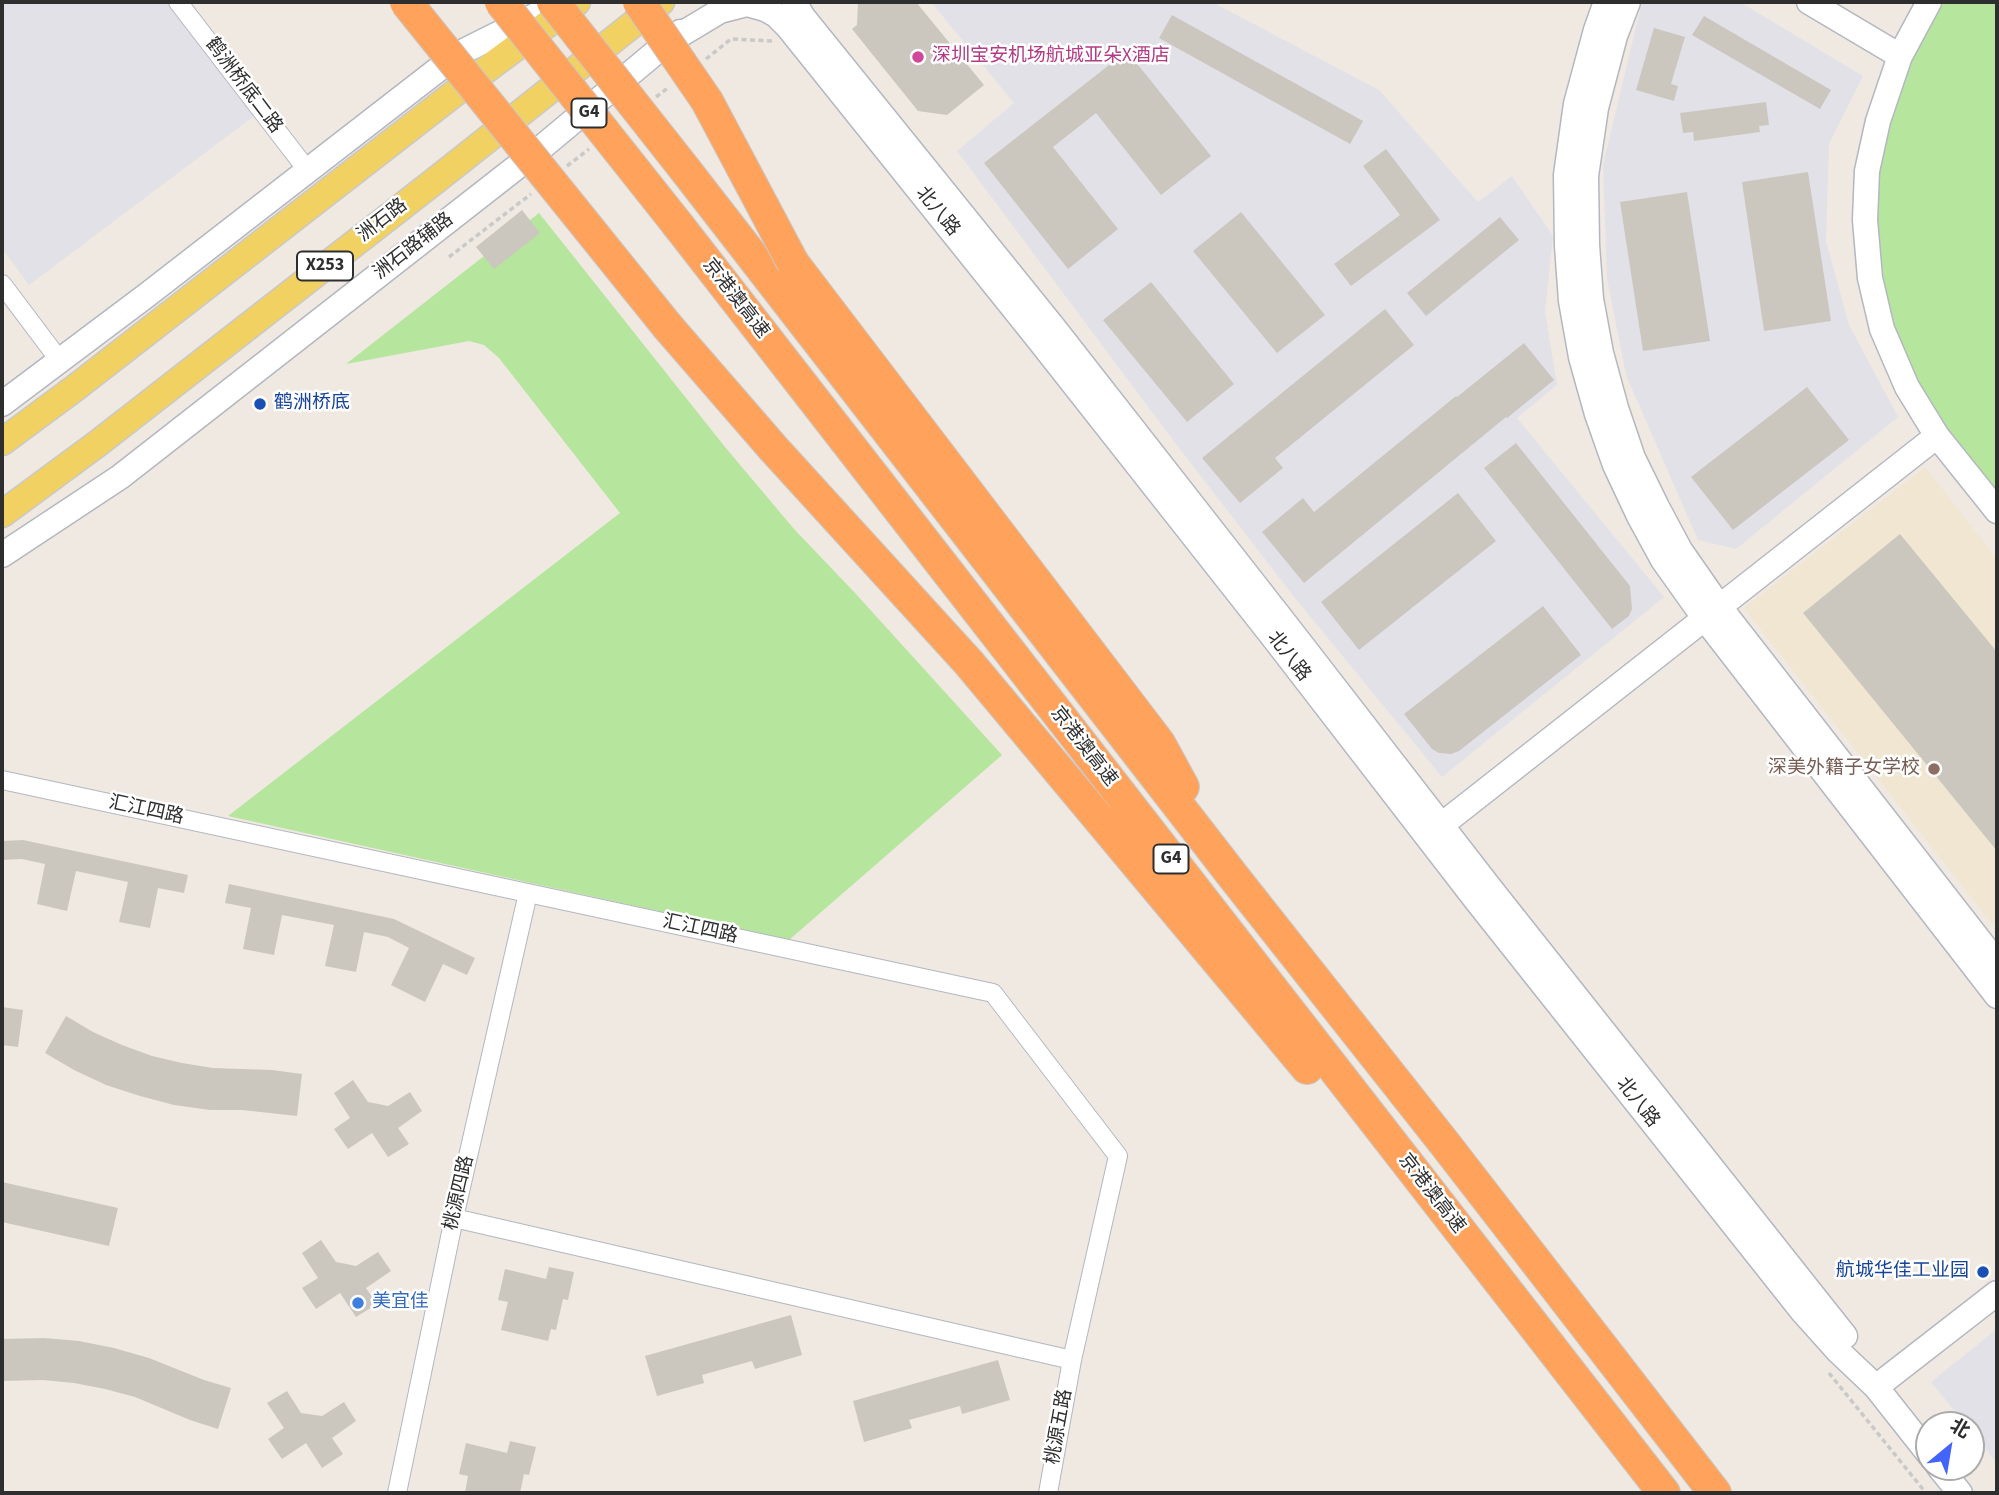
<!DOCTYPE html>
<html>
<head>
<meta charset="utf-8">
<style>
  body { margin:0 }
  #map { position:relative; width:1999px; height:1495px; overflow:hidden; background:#efe9e1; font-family:"Source Sans 3","Noto Sans SC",sans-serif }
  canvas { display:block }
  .frame { position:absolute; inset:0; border:4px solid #2e2e2e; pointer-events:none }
  .north { position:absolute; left:1915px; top:1411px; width:70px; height:70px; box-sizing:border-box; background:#fff; border:2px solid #ababab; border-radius:50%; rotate:30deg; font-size:19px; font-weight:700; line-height:28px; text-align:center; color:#2e2e2e }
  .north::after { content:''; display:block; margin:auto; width:24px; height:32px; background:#4264fb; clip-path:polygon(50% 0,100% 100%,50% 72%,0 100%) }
</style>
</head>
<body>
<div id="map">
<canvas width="1999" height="1495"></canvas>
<div class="frame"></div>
<div class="north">北</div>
</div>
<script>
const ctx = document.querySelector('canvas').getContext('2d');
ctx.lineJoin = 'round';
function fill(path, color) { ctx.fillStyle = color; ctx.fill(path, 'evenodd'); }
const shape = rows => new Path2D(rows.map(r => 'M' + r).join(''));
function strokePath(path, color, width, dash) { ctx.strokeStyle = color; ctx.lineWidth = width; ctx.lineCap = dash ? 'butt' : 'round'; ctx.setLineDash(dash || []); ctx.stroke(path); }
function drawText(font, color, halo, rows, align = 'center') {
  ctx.font = font + ' "Source Sans 3","Noto Sans SC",sans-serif'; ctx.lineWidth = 5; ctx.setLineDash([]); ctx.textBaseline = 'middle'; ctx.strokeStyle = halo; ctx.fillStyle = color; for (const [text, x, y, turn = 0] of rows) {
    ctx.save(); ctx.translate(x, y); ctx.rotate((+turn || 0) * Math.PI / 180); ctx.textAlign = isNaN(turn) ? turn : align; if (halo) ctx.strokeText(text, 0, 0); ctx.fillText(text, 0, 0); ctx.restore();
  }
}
const industrial = shape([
  [2,2,167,2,254,116,29,285,2,248],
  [931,2,1212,2,1379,90,1478,202,1512,176,1553,236,1545,312,1557,385,1517,418,1664,597,1442,777,1295,598,1176,444,957,151,1014,103],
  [1642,2,1740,2,1863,76,1829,144,1826,241,1849,325,1898,417,1736,549,1698,540,1626,375,1607,279,1603,165],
  [1997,1329,1997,1463,1971,1431,1971,1425,1966,1425,1931,1382]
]);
const education = shape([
  [1925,467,1997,559,1997,930,1744,608]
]);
const green = shape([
  [1931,2,1997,2,1997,511,1882,329,1867,171],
  [539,213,725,447,794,529,855,593,1002,755,789,940,228,816,620,513,499,358,484,345,469,341,346,364]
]);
const building = shape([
  [858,2,916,2,984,85,947,115,918,111,852,29,857,25],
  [1172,15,1363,121,1350,144,1159,38],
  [1704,16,1831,90,1820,109,1692,35],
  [1654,28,1685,37,1671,84,1678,86,1674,101,1636,90],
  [1127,51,1211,156,1161,195,1096,113,1053,147,1118,229,1068,269,984,163],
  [1766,102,1769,125,1759,126,1760,132,1694,141,1693,132,1683,133,1680,113],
  [1386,149,1440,220,1351,286,1334,264,1400,215,1363,166],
  [1808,172,1831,321,1764,331,1742,182],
  [1687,192,1710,341,1643,351,1620,202],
  [522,210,540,233,494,269,476,247],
  [1241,212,1325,315,1277,353,1193,251],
  [1500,217,1519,240,1426,316,1407,293],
  [1151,282,1234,384,1187,422,1103,320],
  [1385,309,1414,345,1275,458,1283,468,1240,503,1202,458],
  [1524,343,1554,380,1507,418,1506,417,1304,583,1262,532,1303,498,1314,512,1456,396,1457,397],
  [1807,387,1849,440,1733,530,1691,477],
  [1516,443,1630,586,1632,609,1629,616,1612,629,1484,468],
  [1458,493,1496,541,1359,650,1321,602],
  [1900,534,1997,652,1997,851,1803,613],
  [1543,606,1581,655,1459,751,1451,754,1439,753,1432,749,1404,714],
  [23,840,188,875,184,893,158,888,150,928,119,922,128,882,76,871,67,911,37,904,45,864,22,859,2,860,2,841],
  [229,884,394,919,475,958,467,975,443,964,425,1002,391,985,409,948,388,937,364,932,356,972,325,966,334,925,282,915,274,955,243,949,251,908,225,903],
  [2,1007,23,1010,18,1047,2,1045],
  [66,1016,93,1032,122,1045,152,1056,182,1063,213,1068,272,1070,302,1074,297,1116,242,1110,210,1110,174,1105,140,1096,106,1085,74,1070,45,1053],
  [353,1080,368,1102,388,1106,410,1092,422,1111,398,1128,409,1144,388,1157,372,1133,348,1149,334,1129,350,1118,334,1093],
  [2,1182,118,1208,109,1246,2,1222],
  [321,1240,336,1262,356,1266,378,1252,391,1271,366,1288,377,1304,356,1317,340,1293,316,1309,302,1288,318,1278,302,1253],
  [549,1267,574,1272,568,1300,563,1299,556,1330,551,1329,548,1341,501,1330,508,1302,498,1300,505,1269,546,1279],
  [791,1315,802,1355,755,1369,752,1361,702,1375,704,1383,657,1396,645,1356],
  [44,1338,79,1341,114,1348,149,1358,204,1380,231,1388,218,1429,190,1420,135,1397,105,1389,74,1383,43,1380,2,1381,2,1339],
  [998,1360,1010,1400,962,1414,960,1406,909,1420,912,1428,864,1442,853,1401],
  [287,1391,301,1413,322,1416,344,1402,356,1421,332,1438,343,1454,322,1468,306,1443,282,1459,268,1439,284,1428,267,1403],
  [510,1441,536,1447,529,1475,524,1474,520,1493,465,1493,468,1476,459,1474,466,1443,507,1453]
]);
const path = shape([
  [706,59,731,39,772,41],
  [656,97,669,87],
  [567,166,589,149],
  [449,257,531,194],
  [1829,1373,1926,1493]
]);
const street = shape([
  [178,2,308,171],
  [2,284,60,361],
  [2,780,993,993,1118,1156,1072,1360,1048,1493],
  [454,1218,1072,1360],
  [397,1493,454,1218,528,893]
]);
const secondary = shape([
  [794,2,803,17,1054,328,1287,626,1490,888,1845,1336],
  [1606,2,1596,30,1576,104,1566,175,1567,246,1571,301,1581,357,1597,414,1615,465,1639,516,1663,560,1705,619,1997,996],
  [1628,2,1615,36,1596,108,1586,176,1587,245,1591,299,1601,353,1616,408,1633,458,1657,507,1680,550,1719,606,1997,963],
  [1809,2,1900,56],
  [1929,2,1900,56,1878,121,1867,171,1865,220,1870,278,1882,329,1907,387,1937,436,1997,511],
  [670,41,720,11,747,4,765,9,776,15,788,27,1039,340,1273,637,1476,900,1803,1312,1838,1351,1876,1387,1929,1454],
  [2,404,147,295,458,54,562,2],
  [2,555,120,477,541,148,680,32],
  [1430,834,1937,436],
  [1876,1387,1997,1293],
  [1939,1467,1960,1493]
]);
const primary = shape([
  [2,442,75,388,460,89,577,2],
  [2,514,97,444,436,180,661,2]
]);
const highway = shape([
  [687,172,1233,876,1445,1144,1715,1493],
  [678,225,1664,1493],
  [793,263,1159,743,1183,787],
  [668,327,773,448,969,663,1307,1068]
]);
const highwayBridge = shape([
  [406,2,668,327],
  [501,2,678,225],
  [553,2,687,172],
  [639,2,707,101,793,263]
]);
const markers = [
  [918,57,7,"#d1479c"],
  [260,404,7,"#1a4fb4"],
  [1934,769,7,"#8d6e63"],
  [1983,1272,7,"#1a4fb4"],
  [358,1303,7,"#3f7fe0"]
];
const shields = [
  [589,113,35],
  [325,266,56],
  [1171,859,35]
];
const shieldNames = [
  ["G4",589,113],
  ["X253",325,266],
  ["G4",1171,859]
];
const hotelNames = [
  ["深圳宝安机场航城亚朵X酒店",932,57]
];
const streetNames = [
  ["鹤洲桥底二路",243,86,53],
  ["北八路",937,212,51],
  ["洲石路",383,221,-38],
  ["洲石路辅路",414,247,-38],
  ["京港澳高速",735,299,52],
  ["北八路",1288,657,52],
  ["京港澳高速",1083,747,52],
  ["汇江四路",146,811,12],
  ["汇江四路",700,930,12],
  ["北八路",1637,1103,52],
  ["桃源四路",460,1193,-77],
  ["京港澳高速",1431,1194,52],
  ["桃源五路",1060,1427,-80]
];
const transitNames = [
  ["鹤洲桥底",274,404],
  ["航城华佳工业园",1969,1272,"right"]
];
const educationNames = [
  ["深美外籍子女学校",1920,769]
];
const shopNames = [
  ["美宜佳",372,1303]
];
fill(industrial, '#e3e1e8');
fill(education, '#f0e6d1');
fill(green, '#b6e59e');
fill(building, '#cbc7bf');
strokePath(street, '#b4b7c1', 20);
strokePath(secondary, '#b4b7c1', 27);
strokePath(primary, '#c9c9c9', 29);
strokePath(highway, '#c9c9c9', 34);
strokePath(path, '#c9c9c9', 3.5, [5, 3.5]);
strokePath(street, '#fff', 18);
strokePath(secondary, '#fff', 24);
strokePath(primary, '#f2d163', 26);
strokePath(highway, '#ffa35c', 32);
strokePath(highwayBridge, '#c9c9c9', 34, []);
strokePath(highwayBridge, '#ffa35c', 32);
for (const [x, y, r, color] of markers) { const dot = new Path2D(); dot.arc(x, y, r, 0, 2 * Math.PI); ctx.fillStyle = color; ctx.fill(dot); strokePath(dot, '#fff', 2.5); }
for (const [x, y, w] of shields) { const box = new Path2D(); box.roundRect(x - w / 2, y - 14.5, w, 29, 5); ctx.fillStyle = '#fff'; ctx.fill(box); strokePath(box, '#2e2e2e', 2); }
drawText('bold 18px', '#2e2e2e', null, shieldNames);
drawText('19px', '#b23c85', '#fff', hotelNames, 'left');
drawText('19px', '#2e2e2e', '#fff', streetNames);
drawText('19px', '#164399', '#fff', transitNames, 'left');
drawText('19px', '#785e54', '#fff', educationNames, 'right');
drawText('19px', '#366cbe', '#fff', shopNames, 'left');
</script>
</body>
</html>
